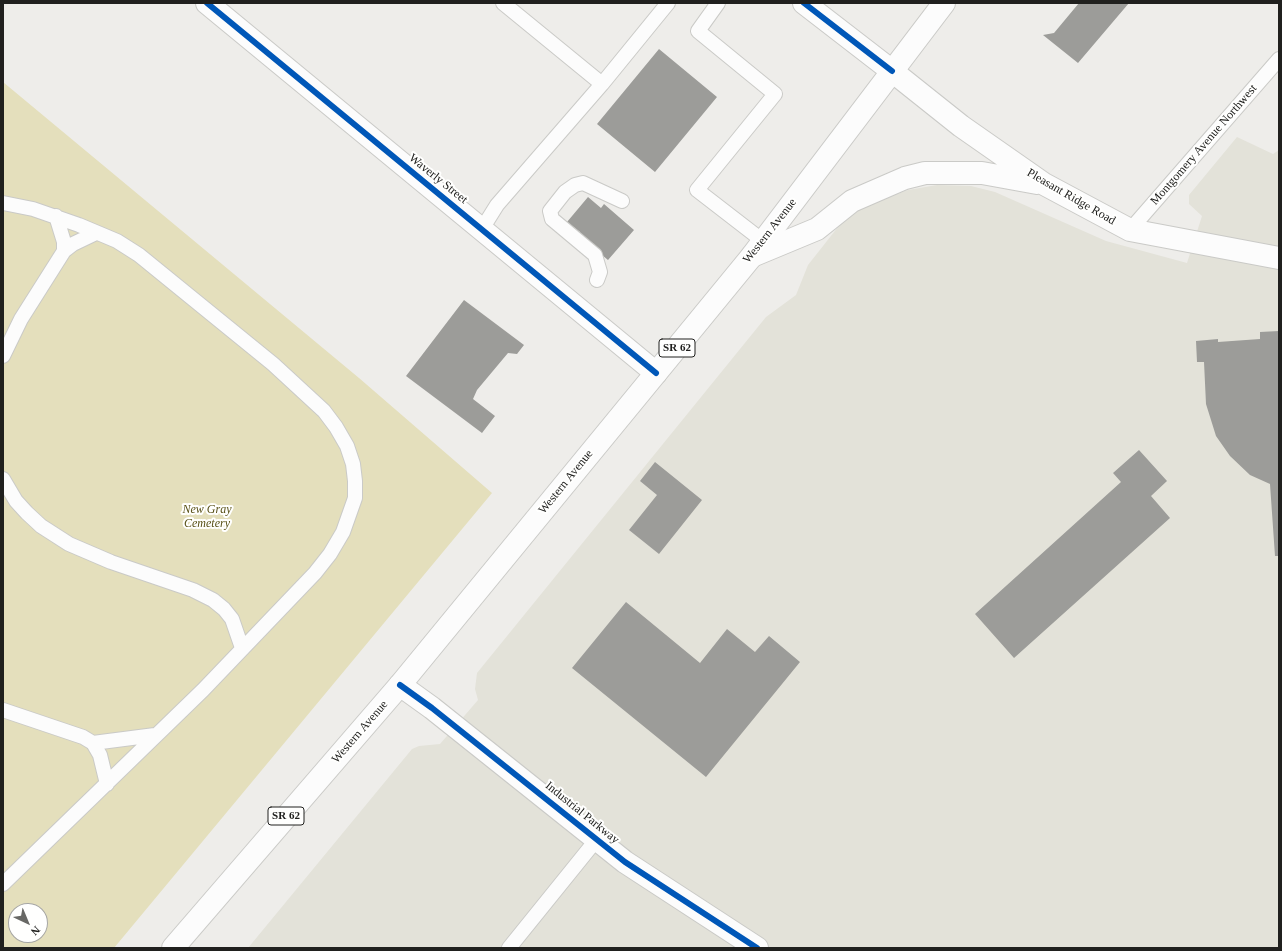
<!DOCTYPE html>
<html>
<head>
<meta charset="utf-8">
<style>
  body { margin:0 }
  #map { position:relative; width:1282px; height:951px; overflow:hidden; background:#eeedea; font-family:"Times New Roman",serif }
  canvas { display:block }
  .frame { position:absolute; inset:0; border:4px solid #20201e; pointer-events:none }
  .north { position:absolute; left:8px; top:903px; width:40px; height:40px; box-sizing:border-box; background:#fffffe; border:1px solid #a6a6a4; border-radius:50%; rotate:136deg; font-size:11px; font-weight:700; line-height:16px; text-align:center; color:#20201e }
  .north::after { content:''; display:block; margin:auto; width:14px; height:18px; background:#686865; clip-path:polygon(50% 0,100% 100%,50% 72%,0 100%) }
</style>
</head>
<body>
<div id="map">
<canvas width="1282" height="951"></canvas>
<div class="frame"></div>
<div class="north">N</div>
</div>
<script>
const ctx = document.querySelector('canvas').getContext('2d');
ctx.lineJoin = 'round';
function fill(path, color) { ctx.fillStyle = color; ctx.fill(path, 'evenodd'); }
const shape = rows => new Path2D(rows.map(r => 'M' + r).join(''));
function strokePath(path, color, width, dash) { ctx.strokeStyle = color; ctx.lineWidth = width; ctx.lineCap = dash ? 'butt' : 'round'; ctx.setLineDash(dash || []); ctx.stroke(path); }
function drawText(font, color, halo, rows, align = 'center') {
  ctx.font = font + ' "Times New Roman",serif'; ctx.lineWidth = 4; ctx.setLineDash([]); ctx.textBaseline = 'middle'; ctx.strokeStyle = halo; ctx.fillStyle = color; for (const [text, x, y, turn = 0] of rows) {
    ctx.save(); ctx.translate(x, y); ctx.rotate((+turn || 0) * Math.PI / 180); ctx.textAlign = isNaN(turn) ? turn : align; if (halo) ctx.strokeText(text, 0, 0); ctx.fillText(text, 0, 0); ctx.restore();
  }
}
const built = shape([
  [1237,137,1273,154,1279,150,1279,948,248,948,412,749,419,746,440,744,478,700,475,689,477,673,766,317,796,295,808,265,838,227,851,215,866,206,908,190,937,185,971,186,995,192,1106,241,1187,263,1202,216,1189,204,1189,195]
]);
const green = shape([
  [3,82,359,378,492,493,114,948,3,948],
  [16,911,40,911,40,935,16,935]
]);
const building = shape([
  [1079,3,1129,3,1078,63,1043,35,1054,33],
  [659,49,717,97,655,172,597,124],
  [588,197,601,208,604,204,634,230,608,260,578,235,580,232,567,222],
  [464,300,524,345,517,354,508,353,477,390,473,399,495,416,482,433,406,376],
  [1279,331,1279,556,1275,556,1270,484,1250,475,1230,456,1216,436,1206,404,1204,362,1197,362,1196,341,1218,339,1218,342,1260,339,1260,332],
  [1139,450,1167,481,1151,496,1170,518,1014,658,975,614,1121,482,1113,473],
  [655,462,702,500,659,554,629,530,657,495,640,481],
  [626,602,700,663,727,629,755,652,769,636,800,662,706,777,572,668]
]);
const service = shape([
  [503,3,602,84],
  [718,3,698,31,775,94,697,190,763,241],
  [3,203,33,209,79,225,117,241,139,255,273,364,324,411,336,427,347,446,353,464,355,481,355,498,343,532,330,554,315,573,203,690,3,884],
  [56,216,64,242,64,251],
  [482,229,497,205,602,84,668,3],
  [1130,230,1279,59],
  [597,280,600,272,595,255,552,219,550,211,565,192,575,185,583,183,622,201],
  [3,356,21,319,64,251,73,244,96,233],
  [3,479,16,501,27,513,41,526,69,544,111,562,193,590,213,600,224,609,232,619,242,648],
  [3,710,83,737,93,743,100,755,107,784],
  [93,743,155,735],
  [509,948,597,839]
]);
const minor = shape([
  [207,3,656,373],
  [804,3,892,71],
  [400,685,432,708,625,862,757,948]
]);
const secondary = shape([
  [892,71,961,126,1044,184,1130,230,1279,258],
  [752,256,817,229,852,201,905,178,925,173,982,173,1037,183]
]);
const primary = shape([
  [173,948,400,685,711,306,752,256,944,3]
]);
const cycleway = shape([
  [207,3,656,373],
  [804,3,892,71],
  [400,685,432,708,625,862,757,948]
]);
const shields = [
  [677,348,36],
  [286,816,36]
];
const shieldNames = [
  ["SR 62",677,348],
  ["SR 62",286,816]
];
const streetNames = [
  ["Montgomery Avenue Northwest",1204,145,-49],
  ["Waverly Street",438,179,39],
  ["Pleasant Ridge Road",1071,197,30],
  ["Western Avenue",770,231,-52],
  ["Western Avenue",566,482,-51],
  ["Western Avenue",360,732,-49],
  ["Industrial Parkway",582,813,39]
];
const parkNames = [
  ["New Gray",207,510],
  ["Cemetery",207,524]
];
fill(built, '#e3e2d9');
fill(green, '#e4dfbc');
fill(building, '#9c9c99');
strokePath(service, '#cacac7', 16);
strokePath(minor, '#cacac7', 24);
strokePath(secondary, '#cacac7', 24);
strokePath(primary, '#cacac7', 24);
strokePath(service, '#fcfcfc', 14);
strokePath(minor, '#fcfcfc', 22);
strokePath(secondary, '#fcfcfc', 22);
strokePath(primary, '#fcfcfc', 22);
strokePath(cycleway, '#0057b8', 6);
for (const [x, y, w] of shields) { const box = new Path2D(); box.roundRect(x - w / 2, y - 9, w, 18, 3); ctx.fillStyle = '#fffffe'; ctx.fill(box); strokePath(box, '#20201e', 1); }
drawText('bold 11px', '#20201e', null, shieldNames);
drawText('12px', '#20201e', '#fffffe', streetNames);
drawText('italic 12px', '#595117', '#fffffe', parkNames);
</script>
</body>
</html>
